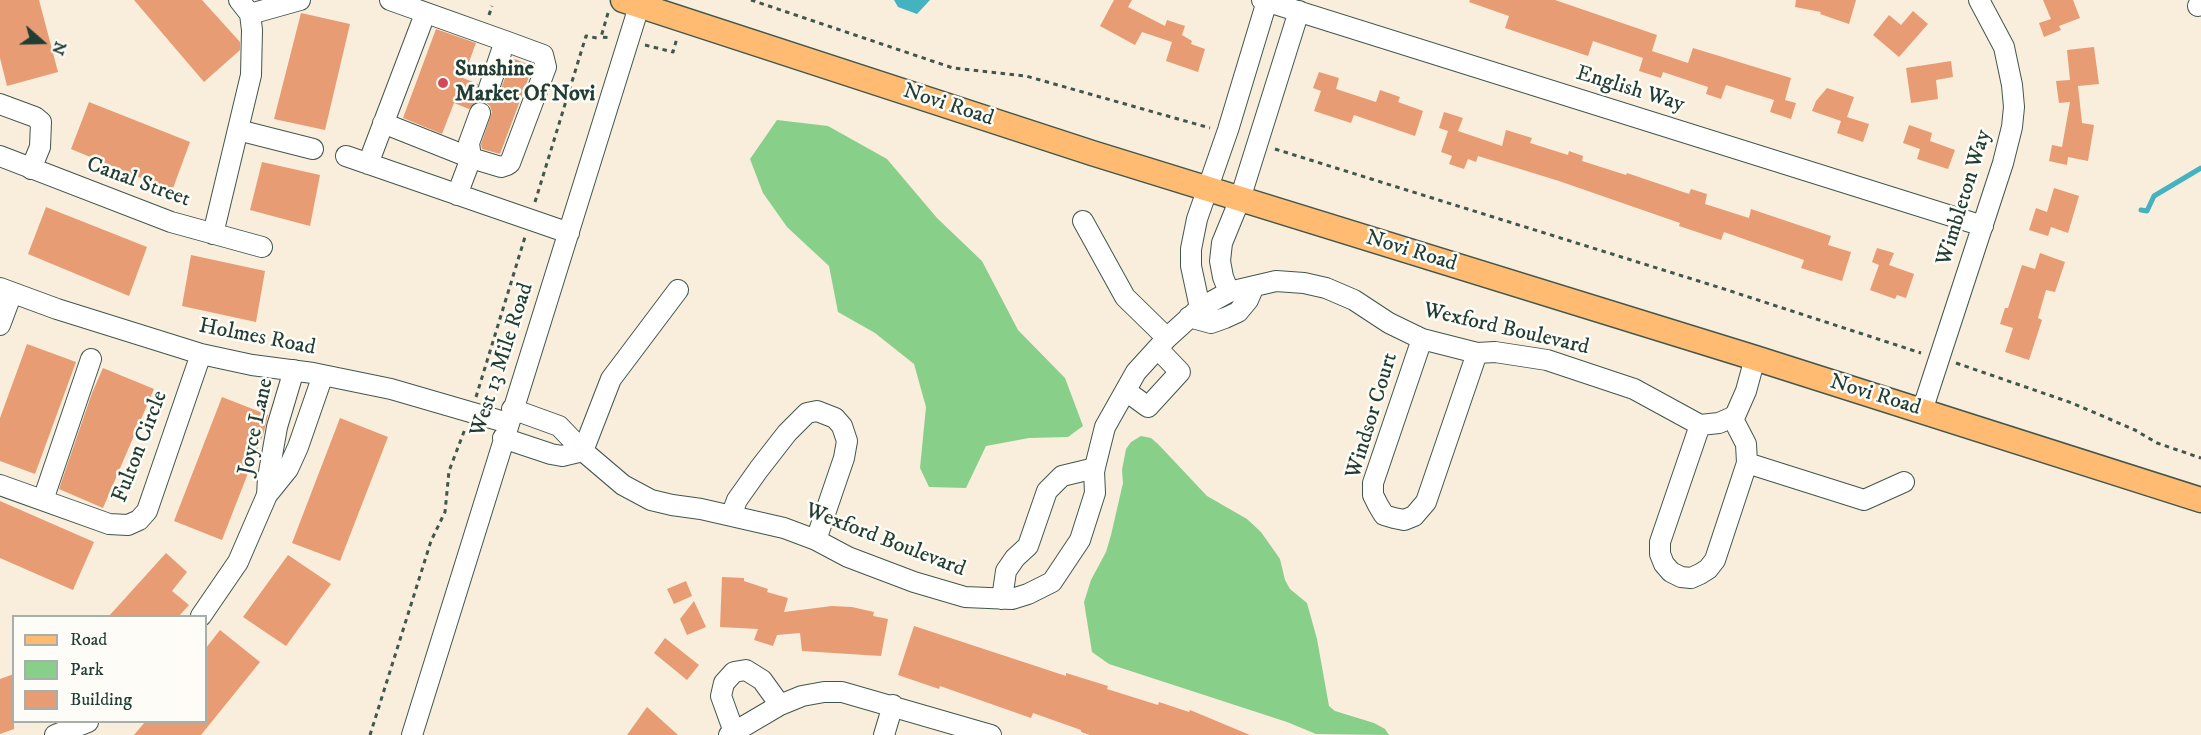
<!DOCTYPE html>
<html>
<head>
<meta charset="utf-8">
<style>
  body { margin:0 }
  #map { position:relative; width:2201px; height:735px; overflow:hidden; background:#f9eddc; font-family:"IM FELL DW Pica",serif }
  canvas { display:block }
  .legend { position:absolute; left:12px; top:615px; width:195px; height:108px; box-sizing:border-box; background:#fdfcf7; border:2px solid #a4b0a9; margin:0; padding:8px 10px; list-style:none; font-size:18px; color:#1f3d34 }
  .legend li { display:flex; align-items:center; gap:12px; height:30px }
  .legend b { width:30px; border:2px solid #a4b0a9 }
  .north { position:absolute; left:12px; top:12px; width:60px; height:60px; -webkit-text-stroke:4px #fdfcf7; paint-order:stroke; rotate:110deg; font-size:16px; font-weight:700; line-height:24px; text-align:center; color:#1f3d34 }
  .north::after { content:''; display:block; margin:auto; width:21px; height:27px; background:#1f3d34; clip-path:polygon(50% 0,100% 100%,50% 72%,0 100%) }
</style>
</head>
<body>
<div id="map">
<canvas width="2201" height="735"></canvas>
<ul class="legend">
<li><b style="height:8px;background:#ffbb71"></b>Road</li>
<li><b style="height:16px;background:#88cf8a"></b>Park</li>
<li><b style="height:16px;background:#e79c73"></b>Building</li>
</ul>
<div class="north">N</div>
</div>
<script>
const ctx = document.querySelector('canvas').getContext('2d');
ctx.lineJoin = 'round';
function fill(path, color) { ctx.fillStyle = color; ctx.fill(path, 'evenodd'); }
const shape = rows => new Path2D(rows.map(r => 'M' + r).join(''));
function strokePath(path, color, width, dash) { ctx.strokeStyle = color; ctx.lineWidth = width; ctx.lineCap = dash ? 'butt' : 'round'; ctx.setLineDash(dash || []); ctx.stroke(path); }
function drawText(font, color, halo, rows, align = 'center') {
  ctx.font = font + ' "IM FELL DW Pica",serif'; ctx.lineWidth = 5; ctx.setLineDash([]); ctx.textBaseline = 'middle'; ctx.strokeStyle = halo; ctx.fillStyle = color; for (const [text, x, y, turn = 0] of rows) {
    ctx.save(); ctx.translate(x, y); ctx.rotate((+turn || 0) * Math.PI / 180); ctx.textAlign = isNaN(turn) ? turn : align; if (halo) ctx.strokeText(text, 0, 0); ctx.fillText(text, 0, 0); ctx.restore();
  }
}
const green = shape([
  [777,120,828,126,887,159,937,218,982,261,1018,330,1065,378,1083,426,1068,437,1029,438,986,446,966,488,929,487,920,468,926,407,914,364,875,333,838,312,829,266,787,227,763,193,750,159],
  [1141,436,1151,438,1158,444,1207,496,1247,519,1261,532,1280,559,1285,580,1290,589,1307,603,1317,639,1329,706,1335,711,1374,723,1385,729,1389,735,1316,734,1287,722,1109,664,1092,652,1084,602,1091,580,1106,552,1111,535,1123,483,1122,470,1126,449,1131,442]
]);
const water = shape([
  [894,0,930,0,917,14,898,7]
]);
const stream = shape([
  [2141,210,2147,211,2154,196,2201,168]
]);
const building = shape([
  [0,0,39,0,58,72,7,86,0,58],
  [134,0,202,0,240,42,240,50,204,82],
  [1114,0,1132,0,1128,7,1165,26,1167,20,1185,26,1182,35,1192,41,1191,44,1205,49,1198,72,1166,61,1172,42,1142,32,1135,45,1100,26],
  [1470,0,1555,0,1657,35,1652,51,1688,63,1693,48,1791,78,1785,100,1796,103,1791,119,1770,112,1774,100,1726,85,1721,99,1706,94,1708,87,1663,72,1661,78,1639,71,1643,58,1593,41,1588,56,1505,28,1509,16,1469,2],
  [1796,0,1856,0,1849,24,1820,14,1821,12,1795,7],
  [2043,0,2073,0,2080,18,2059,26,2061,30,2044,37,2039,23,2051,19],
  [1913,11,1928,24,1899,57,1873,35,1889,15,1901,25],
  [301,13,350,24,325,130,274,119],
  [436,29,476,43,463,78,478,84,477,91,485,99,492,100,500,92,512,58,533,66,500,154,482,149,481,144,492,112,490,106,485,102,477,101,469,109,454,103,442,134,403,118],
  [2094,47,2099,84,2078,86,2082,123,2094,125,2088,161,2068,157,2067,165,2049,161,2052,145,2062,147,2070,102,2059,103,2056,81,2070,80,2067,50],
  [1951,61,1953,77,1936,80,1938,99,1911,103,1906,68],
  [1319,72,1339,78,1336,89,1376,102,1380,90,1400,97,1398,102,1423,111,1415,136,1354,115,1351,123,1314,111,1321,91,1313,88],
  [1827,88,1854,97,1847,117,1869,124,1863,142,1837,133,1841,121,1812,111,1816,101],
  [89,102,190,142,172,191,71,149],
  [1444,112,1463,118,1458,131,1502,146,1506,130,1532,138,1530,143,1568,155,1569,151,1583,156,1582,161,1626,175,1627,173,1689,194,1691,189,1707,194,1705,204,1749,218,1751,209,1831,236,1828,245,1851,252,1842,281,1801,268,1804,260,1724,232,1721,240,1679,226,1680,223,1559,181,1478,156,1476,162,1468,159,1464,169,1449,164,1452,156,1441,152,1448,131,1439,128],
  [1909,125,1932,133,1930,141,1955,150,1948,169,1917,159,1920,149,1903,143],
  [262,162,320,175,310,226,250,210],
  [2054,188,2079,196,2068,233,2051,227,2048,236,2029,230,2036,208,2047,212],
  [46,207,147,247,129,296,28,254],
  [1877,248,1894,253,1889,265,1914,274,1906,298,1897,295,1895,299,1870,290,1879,265,1872,262],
  [2040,253,2065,262,2055,292,2046,290,2038,318,2042,320,2029,360,2005,352,2013,328,2000,324,2005,308,2008,308,2022,265,2035,269],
  [191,255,265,271,256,322,182,306],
  [27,344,76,362,35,474,0,461,0,418],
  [103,368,154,389,103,508,59,489,92,393],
  [222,397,268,415,264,432,222,540,174,521],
  [340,418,388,437,340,561,292,543],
  [0,501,94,542,73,590,0,558],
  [166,553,187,572,172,591,189,605,179,616,109,616],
  [288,555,331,584,286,646,243,617],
  [722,577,744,578,744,581,768,589,767,592,788,598,784,612,832,606,852,607,874,612,873,616,888,619,881,656,802,651,800,633,777,635,773,646,754,640,758,629,720,627],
  [686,581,692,596,674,604,667,589],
  [694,601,706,627,687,635,680,619],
  [914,626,1066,676,1066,673,1108,686,1107,689,1158,705,1159,702,1189,712,1190,710,1250,735,1090,735,1081,732,1081,730,1033,713,1031,718,940,686,939,689,898,675],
  [220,630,260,662,201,735,134,735,145,722,206,722,206,648],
  [665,638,699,665,687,680,654,653],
  [14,674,14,729,0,734,0,679],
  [647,707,678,735,627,735]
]);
const path = shape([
  [751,0,953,68,1026,76,1210,128],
  [608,13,601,37,612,38],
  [489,15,492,6],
  [645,45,673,52,677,38],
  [1275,149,1721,288,1921,353],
  [535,202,586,36,597,38,601,37],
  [1956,363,2072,403,2135,430,2157,443,2201,458],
  [476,397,525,237],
  [370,735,431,541,445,512,449,471,465,429]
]);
const minor = shape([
  [390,0,505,41,489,88],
  [1262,0,1983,226],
  [2198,6,2201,0],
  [250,14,300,0],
  [0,104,35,117,41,122,40,147,31,169],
  [383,123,471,158,501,167,507,165,510,163,546,67,543,55,505,41],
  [238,130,313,149],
  [0,156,171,222,262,247],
  [346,156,569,233],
  [368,164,425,14],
  [457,195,471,158,469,143,480,113],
  [1083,221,1125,297,1167,338],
  [213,234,251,75,252,30,250,14,239,0],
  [0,288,57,309,201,354,252,365,313,373,391,389,508,423],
  [1229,292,1223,277,1220,261,1222,243,1240,199,1299,11],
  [1200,308,1191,266,1191,249,1197,219,1228,130,1267,1],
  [1189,317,1211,323,1225,318,1238,312,1248,300,1254,286],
  [0,325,12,293],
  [1422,339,1373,483,1373,495,1378,505,1384,515,1394,518,1404,520,1414,516,1426,502,1477,353],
  [1126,391,1148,407,1180,372,1158,349],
  [512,409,559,426,583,451,623,485,651,500,672,505,701,509,784,528,816,540,848,557,914,582,965,597,1012,599,1028,594,1052,582,1080,540,1095,493,1094,471,1105,427,1136,372,1167,338,1200,308,1229,292,1276,281,1304,283,1326,288,1354,300,1389,323,1422,339,1477,353,1495,352,1547,360,1634,389,1700,425,1719,423,1735,416,1746,391,1755,358],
  [1922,411,2003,163,2012,127,2014,107,2012,85,2004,47,1979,0],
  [1700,425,1660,542,1660,554,1664,564,1671,572,1681,577,1691,578,1700,574,1708,569,1715,560,1747,463,1746,444,1732,417],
  [503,438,551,454,562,456,583,451],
  [583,451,611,379,678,290],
  [1747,463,1864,500,1904,482],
  [0,485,109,524,128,525,139,520,147,511,201,354],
  [267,495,268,478,277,427,294,370],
  [43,500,91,359],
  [731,516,737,500,759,469,787,433,807,413,817,411,835,418,842,426,847,441,844,458,816,540],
  [1002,599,1006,571,1015,558,1028,546,1047,491,1062,476,1095,468],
  [201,616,238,562,267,495,288,469,298,447,323,375],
  [734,732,721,696,724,683,734,672,746,670,762,680,780,705],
  [55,735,88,722],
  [412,735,641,0],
  [729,735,780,705,802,696,824,692,842,692,991,735],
  [884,735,893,705]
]);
const major = shape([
  [623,0,1092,153,1755,358,2201,500]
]);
const markers = [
  [443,83,6,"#d1495b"]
];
const poiNames = [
  ["Sunshine",455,70],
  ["Market Of Novi",455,95]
];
const streetNames = [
  ["English Way",1630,90,17],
  ["Novi Road",948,106,18],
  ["Canal Street",138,183,20],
  ["Wimbleton Way",1965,198,-73],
  ["Novi Road",1411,252,17],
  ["Wexford Boulevard",1506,330,13],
  ["Holmes Road",257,338,11],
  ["West 13 Mile Road",503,360,-72],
  ["Novi Road",1875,396,17],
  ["Windsor Court",1373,416,-73],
  ["Joyce Lane",257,427,-78],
  ["Fulton Circle",141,447,-69],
  ["Wexford Boulevard",885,541,21]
];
fill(green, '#88cf8a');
fill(water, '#44b3bf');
strokePath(stream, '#44b3bf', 5);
fill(building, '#e79c73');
strokePath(minor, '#40574d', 22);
strokePath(major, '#40574d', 27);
strokePath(path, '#40574d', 3, [4.5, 4.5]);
strokePath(minor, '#fff', 20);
strokePath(major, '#ffbb71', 24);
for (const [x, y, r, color] of markers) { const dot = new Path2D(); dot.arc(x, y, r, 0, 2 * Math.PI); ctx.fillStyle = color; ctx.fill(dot); strokePath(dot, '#fdfcf7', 2); }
drawText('bold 22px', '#1f3d34', '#fdfcf7', poiNames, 'left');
drawText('22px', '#1f3d34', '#fdfcf7', streetNames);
</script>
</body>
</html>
